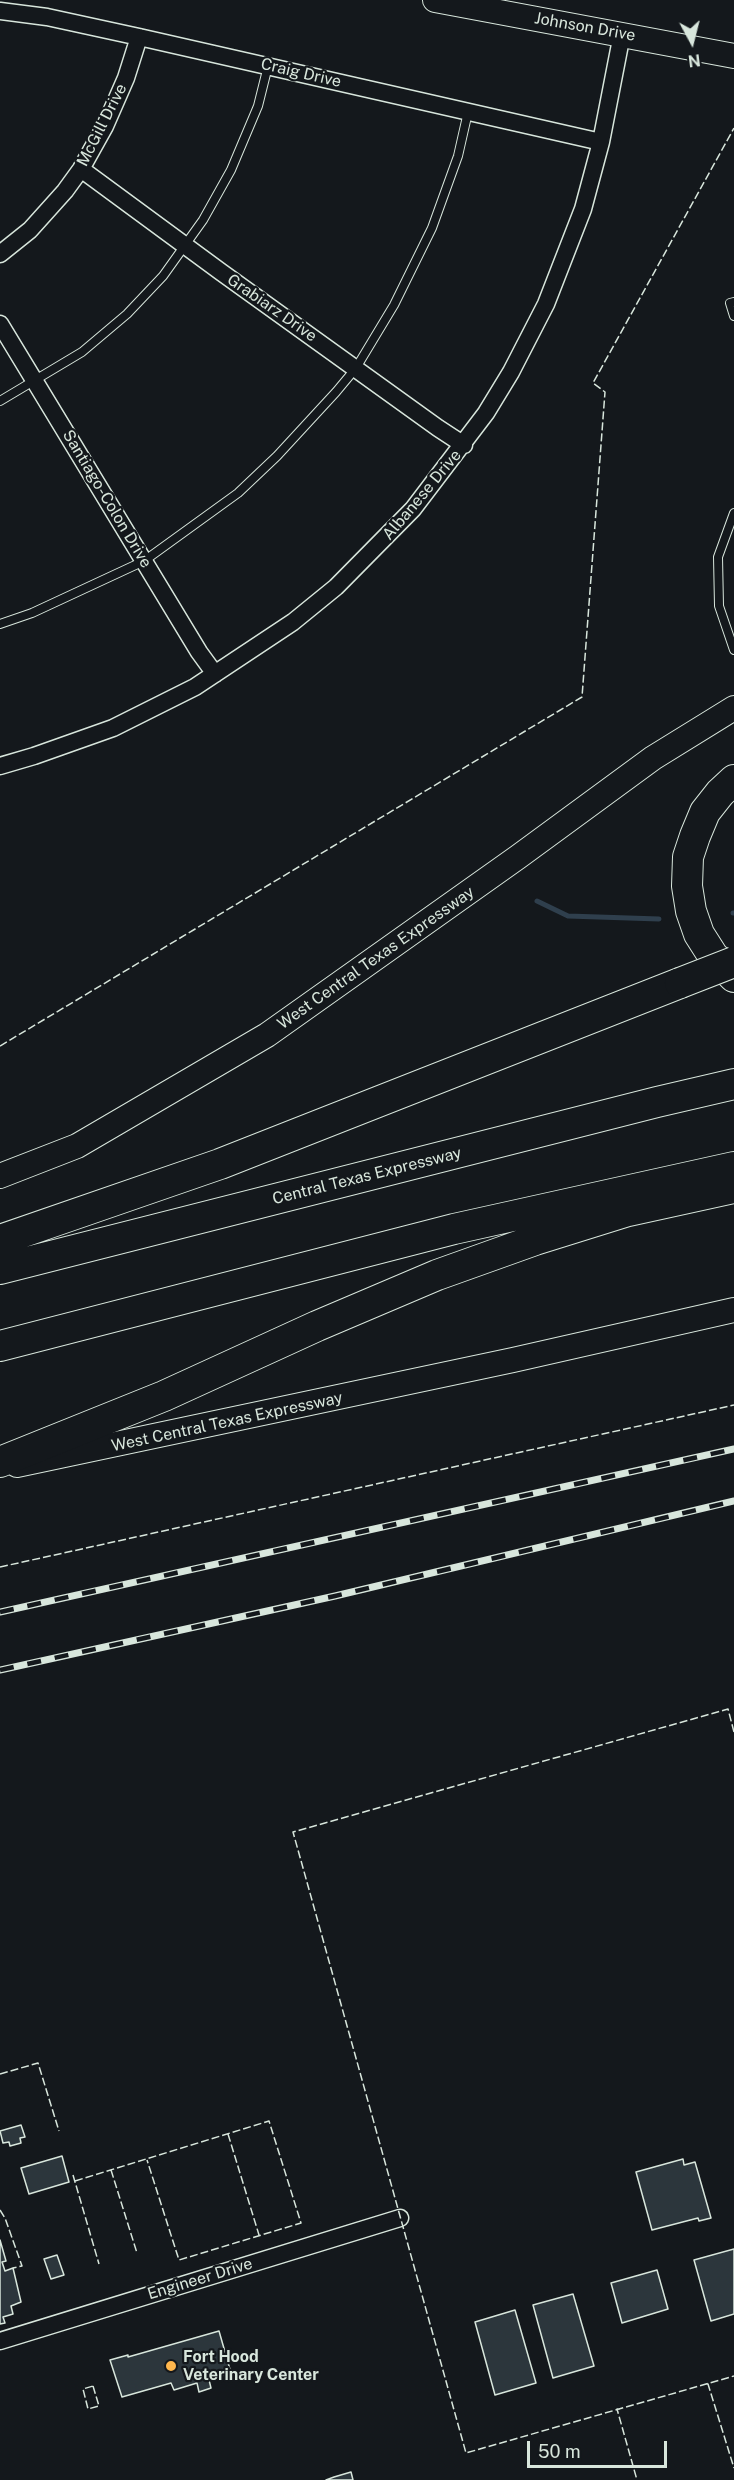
<!DOCTYPE html>
<html>
<head>
<meta charset="utf-8">
<style>
  body { margin:0 }
  #map { position:relative; width:734px; height:2480px; overflow:hidden; background:#14181c; font-family:"Public Sans",sans-serif }
  canvas { display:block }
  .north { position:absolute; left:662px; top:12px; width:60px; height:60px; -webkit-text-stroke:4px #14181c; paint-order:stroke; rotate:173deg; font-size:16px; font-weight:700; line-height:24px; text-align:center; color:#d8e6dc }
  .north::after { content:''; display:block; margin:auto; width:21px; height:27px; background:#d8e6dc; clip-path:polygon(50% 0,100% 100%,50% 72%,0 100%) }
  .scale { position:absolute; left:527px; top:2441px; width:140px; height:27px; box-sizing:border-box; border:3px solid #d8e6dc; border-top:0; padding-left:8px; font-size:18px; line-height:21px; white-space:nowrap; color:#d8e6dc; -webkit-text-stroke:4px #14181c; paint-order:stroke }
</style>
</head>
<body>
<div id="map">
<canvas width="734" height="2480"></canvas>
<div class="north">N</div>
<div class="scale">50 m</div>
</div>
<script>
const ctx = document.querySelector('canvas').getContext('2d');
ctx.lineJoin = 'round';
const shape = rows => new Path2D(rows.map(r => 'M' + r).join(''));
function strokePath(path, color, width, dash) { ctx.strokeStyle = color; ctx.lineWidth = width; ctx.lineCap = dash ? 'butt' : 'round'; ctx.setLineDash(dash || []); ctx.stroke(path); }
function fill(path, color) { ctx.fillStyle = color; ctx.fill(path, 'evenodd'); }
function drawText(font, color, halo, rows, align = 'center') {
  ctx.font = font + ' "Public Sans",sans-serif'; ctx.lineWidth = 4.5; ctx.setLineDash([]); ctx.textBaseline = 'middle'; ctx.strokeStyle = halo; ctx.fillStyle = color; for (const [text, x, y, turn = 0] of rows) {
    ctx.save(); ctx.translate(x, y); ctx.rotate((+turn || 0) * Math.PI / 180); ctx.textAlign = isNaN(turn) ? turn : align; if (halo) ctx.strokeText(text, 0, 0); ctx.fillText(text, 0, 0); ctx.restore();
  }
}
const stream = shape([
  [537,901,568,916,659,919],
  [733,913,734,913]
]);
const building = shape([
  [21,2125,25,2137,20,2138,21,2143,10,2146,9,2142,3,2143,0,2131,21,2125],
  [62,2156,69,2182,29,2194,21,2168,62,2156],
  [683,2159,684,2165,695,2162,711,2218,699,2221,698,2218,652,2230,636,2172,683,2159],
  [0,2240,6,2261,2,2262,5,2271,13,2268,21,2302,11,2306,13,2314,3,2317,5,2323,0,2324,0,2240],
  [734,2249,734,2314,711,2321,694,2260,734,2249],
  [57,2255,64,2275,51,2279,44,2259,57,2255],
  [657,2270,668,2309,622,2323,611,2283,657,2270],
  [573,2294,594,2366,553,2378,533,2305,573,2294],
  [515,2310,536,2383,495,2395,475,2322,515,2310],
  [219,2331,231,2373,209,2380,211,2388,199,2392,197,2383,174,2390,171,2383,122,2397,110,2360,128,2355,128,2357,219,2331],
  [351,2472,353,2480,326,2480,334,2477,351,2472]
]);
const lane = shape([
  [734,302,730,303,734,316],
  [0,401,82,352,127,314,163,276,203,220,231,170,258,106,268,66],
  [734,513,718,557,719,606,734,650],
  [0,624,32,613,144,561,238,493,277,456,336,392,356,368,394,305,432,228,458,156,468,112]
]);
const street = shape([
  [0,11,47,17,139,37,601,142],
  [81,169,221,272,438,428,464,445],
  [0,254,30,230,65,191,81,169,105,126,126,78,139,37],
  [0,324,199,652,215,674],
  [0,766,34,756,113,728,195,687,293,622,336,587,413,509,486,413,511,372,546,304,583,209,601,142,622,34],
  [0,2341,400,2218]
]);
const secondary = shape([
  [435,0,734,56],
  [0,1176,77,1146,267,1035,518,857,653,758,734,708],
  [17,1465,513,1360,734,1310]
]);
const highway = shape([
  [734,780,720,793,705,812,695,836,688,857,687,886,691,911,699,934,713,956,734,977],
  [0,1240,220,1164,680,983],
  [0,1269,657,1102,734,1084],
  [0,1346,454,1229,734,1167],
  [0,1462,164,1396,317,1326,437,1275,535,1240,628,1211,734,1188]
]);
const rail = shape([
  [0,1612,734,1449],
  [0,1670,335,1596,734,1501]
]);
const highwayBridge = shape([
  [680,983,734,962]
]);
const fence = shape([
  [0,1046,582,697,605,392,593,383,734,128],
  [0,1567,734,1405],
  [734,1732,728,1709,293,1832,466,2453,734,2376],
  [0,2074,38,2063,59,2131],
  [228,2134,259,2235],
  [111,2170,137,2253],
  [73,2175,99,2264],
  [75,2181,269,2121,301,2223,179,2260,147,2160],
  [0,2210,5,2218,22,2266,13,2268],
  [707,2384,708,2384,734,2468],
  [93,2386,99,2406,88,2409,83,2389,93,2386],
  [620,2409,617,2409,637,2480]
]);
const markers = [
  [171,2366,6,"#ffb74d"]
];
const streetNames = [
  ["Johnson Drive",585,27,10],
  ["Craig Drive",301,73,13],
  ["McGill Drive",102,125,-63],
  ["Grabiarz Drive",272,308,35],
  ["Albanese Drive",422,495,-50],
  ["Santiago-Colon Drive",107,499,59],
  ["West Central Texas Expressway",376,958,-35],
  ["Central Texas Expressway",367,1176,-14],
  ["West Central Texas Expressway",227,1422,-12],
  ["Engineer Drive",200,2279,-17]
];
const poiNames = [
  ["Fort Hood",183,2357],
  ["Veterinary Center",183,2375]
];
strokePath(stream, '#2f3f4d', 5);
fill(building, '#2c363c');
strokePath(building, '#d8e6dc', 1.5);
strokePath(lane, '#d8e6dc', 10);
strokePath(street, '#d8e6dc', 19);
strokePath(secondary, '#d8e6dc', 26);
strokePath(highway, '#d8e6dc', 32);
strokePath(lane, '#14181c', 8);
strokePath(street, '#14181c', 16);
strokePath(secondary, '#14181c', 24);
strokePath(highway, '#14181c', 30);
strokePath(rail, '#d8e6dc', 7);
strokePath(rail, '#14181c', 4.5, [14]);
strokePath(highwayBridge, '#d8e6dc', 32, []);
strokePath(highwayBridge, '#14181c', 30);
strokePath(fence, '#d8e6dc', 1.5, [8, 3]);
for (const [x, y, r, color] of markers) { const dot = new Path2D(); dot.arc(x, y, r, 0, 2 * Math.PI); ctx.fillStyle = color; ctx.fill(dot); strokePath(dot, '#14181c', 2); }
drawText('16px', '#d8e6dc', '#14181c', streetNames);
drawText('bold 16px', '#d8e6dc', '#14181c', poiNames, 'left');
</script>
</body>
</html>
